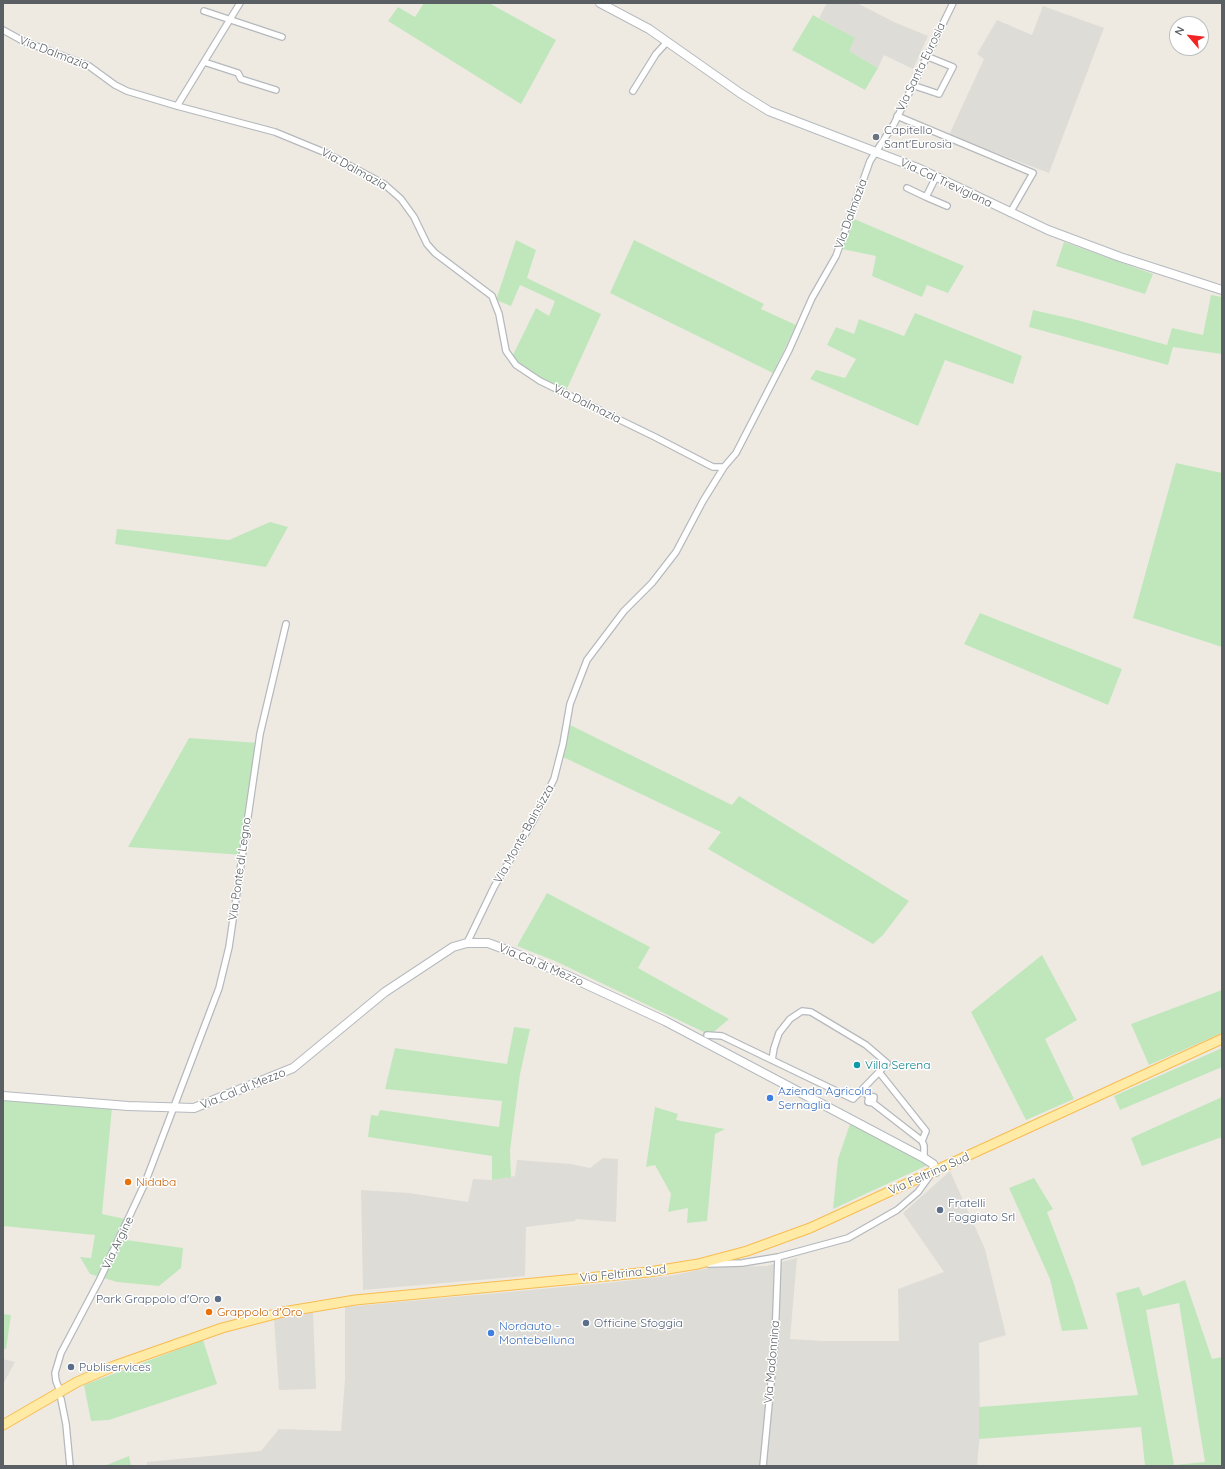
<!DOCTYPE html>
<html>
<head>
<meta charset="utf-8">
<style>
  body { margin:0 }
  #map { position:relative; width:1225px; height:1469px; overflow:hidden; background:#eeeae2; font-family:Quicksand,sans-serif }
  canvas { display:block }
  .frame { position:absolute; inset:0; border:4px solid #5a5f63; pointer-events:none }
  .north { position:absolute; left:1169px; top:16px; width:40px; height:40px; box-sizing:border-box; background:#fff; border:1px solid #bdbfc1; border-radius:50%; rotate:298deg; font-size:11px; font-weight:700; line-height:16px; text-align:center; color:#5a5f63 }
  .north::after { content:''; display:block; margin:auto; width:14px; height:18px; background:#f22424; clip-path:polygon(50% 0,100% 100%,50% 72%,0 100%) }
</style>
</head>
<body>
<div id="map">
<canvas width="1225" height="1469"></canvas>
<div class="frame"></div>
<div class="north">N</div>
</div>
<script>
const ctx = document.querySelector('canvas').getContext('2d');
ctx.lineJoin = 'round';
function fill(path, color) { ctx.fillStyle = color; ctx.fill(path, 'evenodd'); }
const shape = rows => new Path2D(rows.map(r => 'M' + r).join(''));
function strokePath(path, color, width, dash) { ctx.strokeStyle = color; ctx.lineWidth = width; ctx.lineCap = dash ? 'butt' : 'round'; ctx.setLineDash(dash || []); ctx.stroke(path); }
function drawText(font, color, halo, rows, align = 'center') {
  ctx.font = font + ' Quicksand,sans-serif'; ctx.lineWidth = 3; ctx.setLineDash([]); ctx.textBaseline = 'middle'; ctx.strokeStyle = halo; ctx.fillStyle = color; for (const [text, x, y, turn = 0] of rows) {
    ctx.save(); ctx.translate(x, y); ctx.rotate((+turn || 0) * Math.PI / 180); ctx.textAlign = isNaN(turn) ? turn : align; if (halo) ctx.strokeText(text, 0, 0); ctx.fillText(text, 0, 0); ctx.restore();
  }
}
const industrial = shape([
  [827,3,857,3,894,22,928,36,913,69,884,55,878,68,848,51,854,38,819,18],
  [1043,6,1104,28,1049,173,949,135,984,59,977,54,997,20,1032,35],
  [603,1158,618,1159,616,1222,576,1219,575,1221,526,1227,525,1276,363,1290,361,1190,409,1193,468,1202,473,1179,492,1180,515,1176,517,1160,571,1164,590,1168],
  [950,1171,985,1249,1006,1335,979,1343,980,1432,977,1466,147,1466,147,1462,261,1451,279,1429,341,1431,345,1379,345,1307,607,1283,669,1276,713,1267,766,1266,797,1258,790,1339,823,1341,899,1341,898,1289,944,1272,903,1213],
  [313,1311,316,1389,279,1390,274,1319],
  [3,1359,15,1362,3,1384]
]);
const green = shape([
  [424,3,489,3,556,40,521,104,388,21,398,7,415,17],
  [813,15,855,38,849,51,878,68,865,90,792,50],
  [852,218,964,266,948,293,927,285,922,297,872,276,876,256,842,249],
  [516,240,536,250,527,278,601,314,565,393,532,378,511,359,536,308,549,316,555,301,520,285,511,306,496,300],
  [634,240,764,304,761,309,796,325,773,373,610,293],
  [1064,242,1153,274,1145,294,1056,266],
  [1211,295,1222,297,1222,354,1173,347,1168,365,1029,327,1033,310,1077,320,1167,345,1172,328,1203,335],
  [915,313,1022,356,1013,384,945,360,918,426,810,379,816,370,845,378,856,359,827,345,836,327,854,334,859,319,904,336],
  [1176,463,1222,473,1222,647,1133,618],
  [270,522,288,527,266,567,115,544,117,529,229,540],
  [980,613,1122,669,1108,705,964,644],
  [570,725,732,805,739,796,909,901,883,935,873,944,708,849,721,832,563,757],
  [189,738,259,743,244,855,128,847],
  [547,893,650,947,638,968,729,1019,710,1035,555,961,517,946],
  [1042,955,1077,1020,1045,1039,1074,1099,1026,1120,971,1012],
  [1222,990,1222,1033,1149,1065,1131,1024],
  [514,1027,530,1029,520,1074,510,1150,511,1177,492,1180,492,1156,368,1137,371,1115,378,1116,380,1110,499,1127,502,1101,385,1089,395,1048,507,1064],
  [1222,1048,1222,1067,1120,1110,1114,1096],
  [1222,1097,1222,1137,1142,1166,1131,1138],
  [3,1099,112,1108,102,1214,130,1220,119,1239,183,1248,181,1268,159,1286,117,1282,90,1274,80,1257,91,1258,95,1235,3,1226],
  [655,1107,678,1114,676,1120,725,1129,715,1134,707,1221,687,1223,688,1208,668,1212,671,1194,655,1165,646,1167],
  [851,1121,932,1163,833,1209,838,1159],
  [1034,1178,1053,1209,1047,1212,1073,1281,1088,1329,1062,1331,1050,1279,1009,1188],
  [1185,1280,1212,1359,1222,1357,1222,1466,1145,1466,1141,1427,979,1439,979,1407,1138,1395,1116,1293,1139,1287,1143,1296],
  [1179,1303,1205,1462,1174,1465,1146,1310],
  [3,1314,11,1315,6,1349,3,1349],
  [203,1340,217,1384,109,1420,91,1421,84,1385],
  [129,1456,131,1466,104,1466]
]);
const street = shape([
  [204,11,282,37],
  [3,30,23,41,89,66,115,85,127,91,177,106,275,132,326,153,384,184,401,199,414,217,427,244,435,253,492,296,499,314,506,351,516,365,540,381,655,437,707,464,713,467,724,467,736,453,789,350,812,298,836,256,870,161,894,124,953,3],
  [204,62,238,73,241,79,276,90],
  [912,85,939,94,953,67,926,56],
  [633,91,656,54,667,42],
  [177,106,240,3],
  [897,116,1033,173,1010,213],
  [907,188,926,197,936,177],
  [926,197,947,206],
  [467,943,494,887,533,821,554,779,563,744,570,704,587,660,624,611,652,583,676,552,703,501,724,467],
  [707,1035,722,1036,853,1099,879,1072,926,1131,922,1141,924,1146,924,1158],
  [772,1060,774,1048,779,1033,790,1019,802,1011,811,1012,866,1045,887,1063,879,1072],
  [861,1091,869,1096,874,1097,873,1103],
  [869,1096,868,1102,873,1103,922,1141],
  [709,1264,742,1263,778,1257,848,1238,897,1210,918,1192,931,1174],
  [60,1391,56,1381,55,1373,61,1353,100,1279,145,1183,219,988,229,947,260,734,286,624],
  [61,1399,66,1424,70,1466],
  [763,1466,775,1341,778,1257]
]);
const secondary = shape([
  [600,3,649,29,740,93,769,111,920,169,1048,230,1120,257,1222,290],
  [3,1096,128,1106,194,1108,293,1068,385,992,453,947,467,943,488,943,507,950,566,975,665,1021,924,1158,933,1164,936,1172]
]);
const primary = shape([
  [3,1425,77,1382,114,1366,222,1328,283,1312,355,1300,649,1272,698,1264,747,1251,810,1228,1222,1039]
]);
const markers = [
  [876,137,4,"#6b7280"],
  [857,1065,4,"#0f9aa8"],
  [770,1098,4,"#3f7fe0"],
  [128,1182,4,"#e8710a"],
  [940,1210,4,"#5c6f8a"],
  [218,1299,4,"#5c6f8a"],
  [209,1312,4,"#e8710a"],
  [586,1323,4,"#5c6f8a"],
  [491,1333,4,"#3f7fe0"],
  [71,1367,4,"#5c6f8a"]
];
const streetNames = [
  ["Via Dalmazia",54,53,21],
  ["Via Santa Eurosia",921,67,-64],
  ["Via Dalmazia",354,169,29],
  ["Via Cal Trevigiana",946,183,25],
  ["Via Dalmazia",851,214,-70],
  ["Via Dalmazia",587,404,26],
  ["Via Monte Bainsizza",524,834,-61],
  ["Via Ponte di Legno",240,869,-82],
  ["Via Cal di Mezzo",541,965,23],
  ["Via Cal di Mezzo",243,1089,-22],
  ["Via Feltrina Sud",929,1174,-24],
  ["Via Argine",118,1243,-64],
  ["Via Feltrina Sud",623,1274,-6],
  ["Via Madonnina",772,1362,-85]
];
const worshipNames = [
  ["Capitello",884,130],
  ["Sant'Eurosia",884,144]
];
const cultureNames = [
  ["Villa Serena",865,1065]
];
const shopNames = [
  ["Azienda Agricola",778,1091],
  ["Sernaglia",778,1105],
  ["Nordauto -",499,1326],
  ["Montebelluna",499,1340]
];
const foodNames = [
  ["Nidaba",136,1182],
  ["Grappolo d'Oro",217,1312]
];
const serviceNames = [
  ["Fratelli",948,1203],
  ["Foggiato Srl",948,1217],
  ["Park Grappolo d'Oro",210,1299,"right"],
  ["Officine Sfoggia",594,1323],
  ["Publiservices",79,1367]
];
fill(industrial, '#dedcd6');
fill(green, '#c0e7bc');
strokePath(street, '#b5b9bd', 8);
strokePath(secondary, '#b5babf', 10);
strokePath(primary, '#f8bc50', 11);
strokePath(street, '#fff', 5.5);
strokePath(secondary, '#fff', 8);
strokePath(primary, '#ffeaa6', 9);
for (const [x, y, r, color] of markers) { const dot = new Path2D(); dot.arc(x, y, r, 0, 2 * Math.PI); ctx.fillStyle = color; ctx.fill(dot); strokePath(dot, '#fff', 1.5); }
drawText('12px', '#5a5f63', '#fff', streetNames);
drawText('12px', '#5b616d', '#fff', worshipNames, 'left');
drawText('12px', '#0d838f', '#fff', cultureNames, 'left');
drawText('12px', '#366cbe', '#fff', shopNames, 'left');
drawText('12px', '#c56008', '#fff', foodNames, 'left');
drawText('12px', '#4e5e75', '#fff', serviceNames, 'left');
</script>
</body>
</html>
